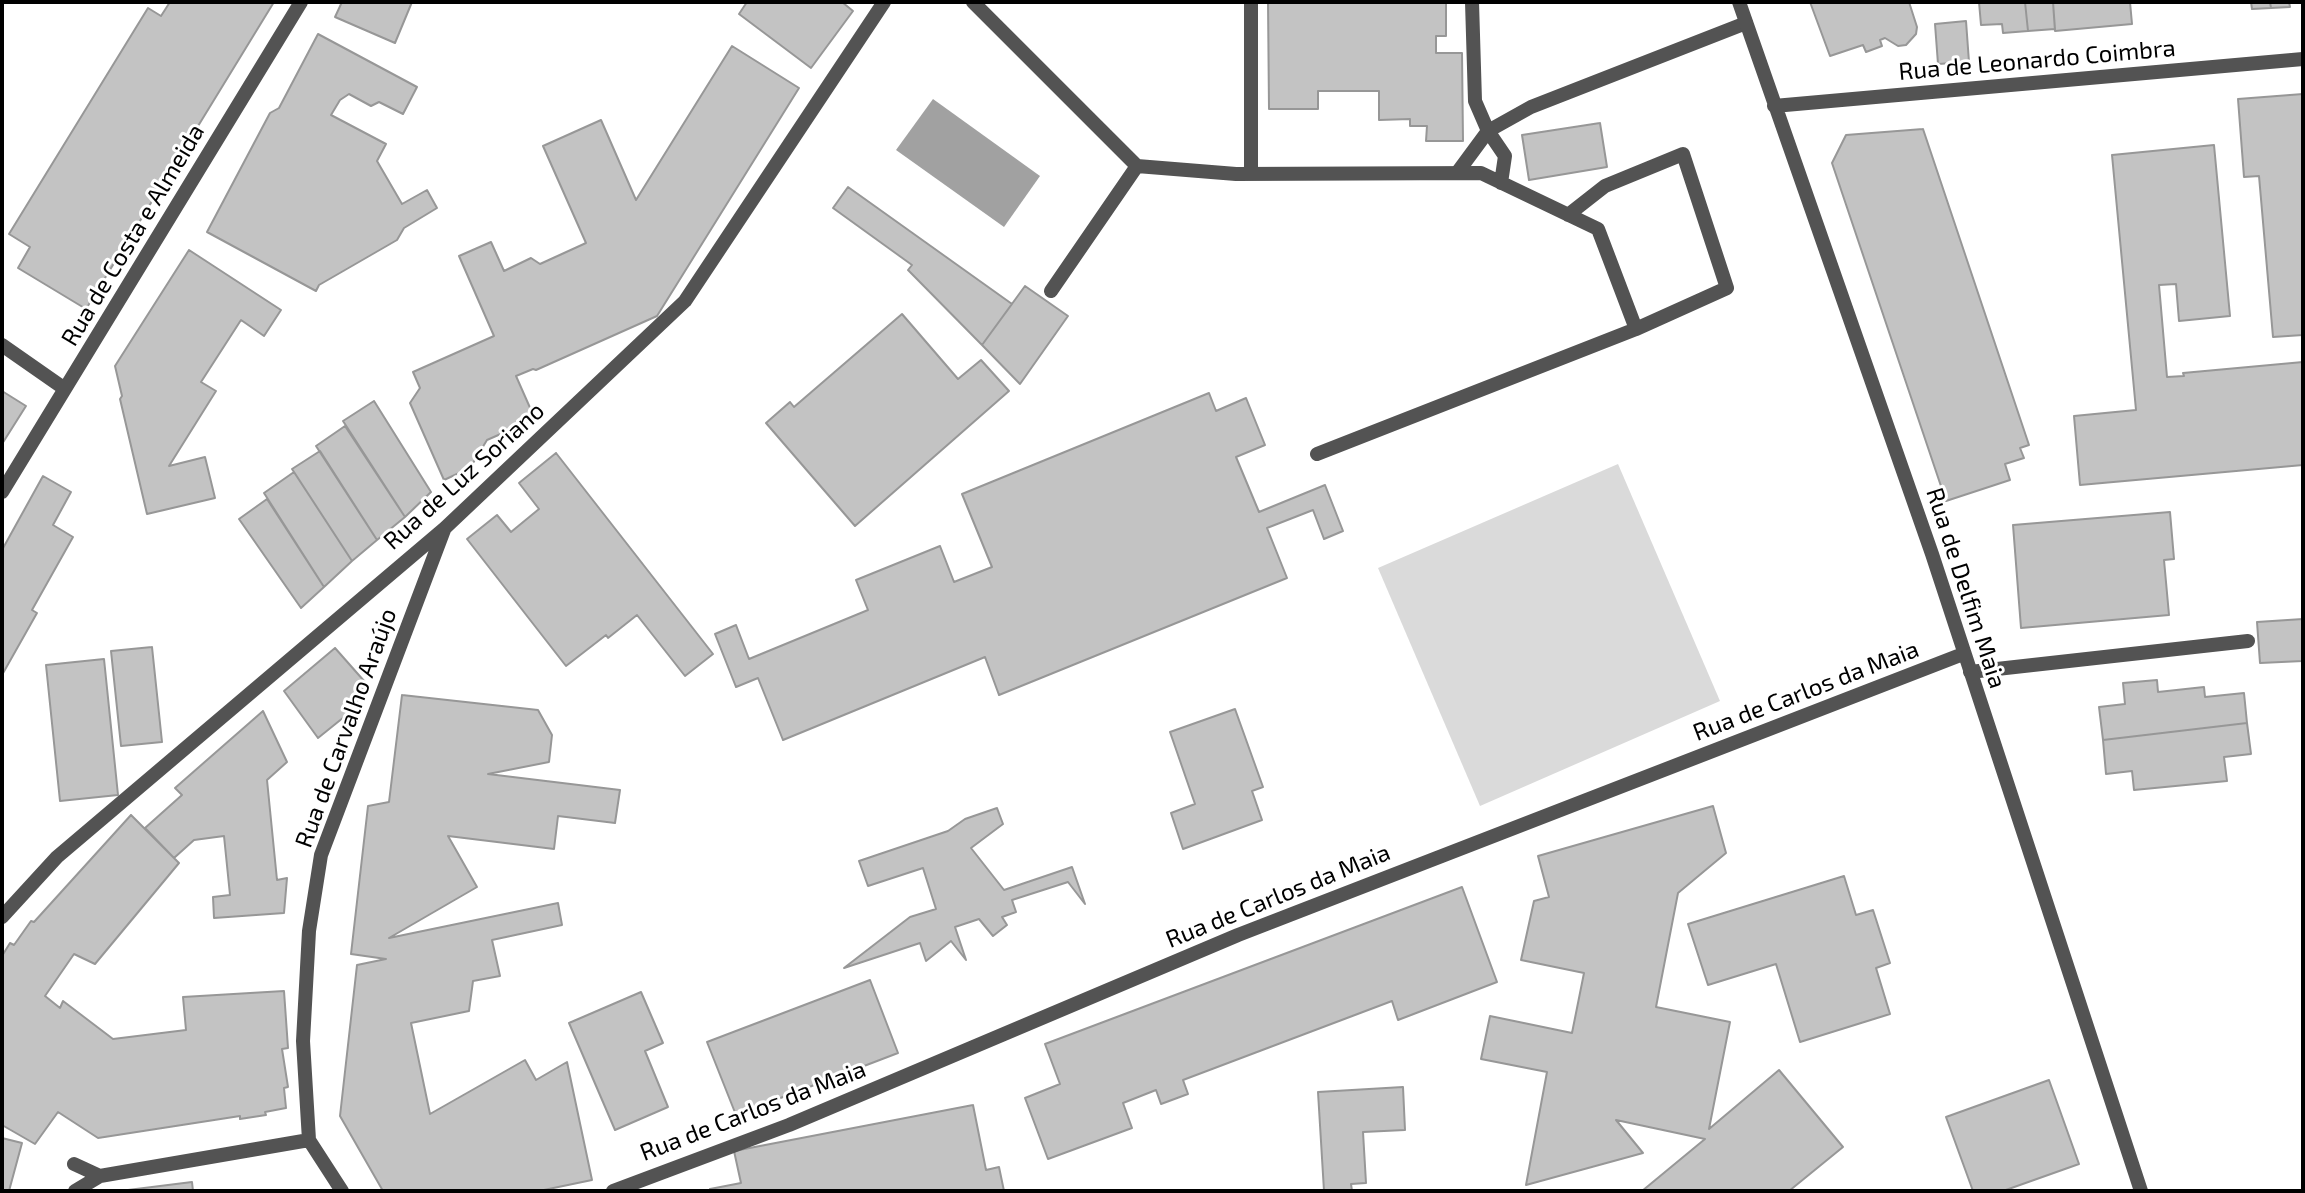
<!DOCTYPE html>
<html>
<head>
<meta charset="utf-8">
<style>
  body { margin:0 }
  #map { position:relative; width:2305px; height:1193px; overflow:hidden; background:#fff; font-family:"Exo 2",sans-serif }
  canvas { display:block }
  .frame { position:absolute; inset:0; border:4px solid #000; pointer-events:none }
</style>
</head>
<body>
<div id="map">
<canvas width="2305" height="1193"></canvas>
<div class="frame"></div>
</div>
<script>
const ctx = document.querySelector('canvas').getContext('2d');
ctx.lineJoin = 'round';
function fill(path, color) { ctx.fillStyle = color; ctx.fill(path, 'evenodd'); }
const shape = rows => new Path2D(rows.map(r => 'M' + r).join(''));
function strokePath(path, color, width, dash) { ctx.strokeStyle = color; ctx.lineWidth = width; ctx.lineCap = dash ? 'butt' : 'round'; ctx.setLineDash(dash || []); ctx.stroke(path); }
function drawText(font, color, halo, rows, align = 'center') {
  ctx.font = font + ' "Exo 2",sans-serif'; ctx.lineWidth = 6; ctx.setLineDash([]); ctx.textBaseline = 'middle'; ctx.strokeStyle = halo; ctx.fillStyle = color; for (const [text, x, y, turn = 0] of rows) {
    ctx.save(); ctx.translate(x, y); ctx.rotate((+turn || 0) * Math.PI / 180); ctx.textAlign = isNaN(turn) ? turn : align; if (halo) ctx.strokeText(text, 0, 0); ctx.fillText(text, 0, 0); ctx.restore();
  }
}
const green = shape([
  [1618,464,1720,701,1480,806,1378,568]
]);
const water = shape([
  [933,99,1040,176,1004,227,896,150]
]);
const building = shape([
  [170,2,274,2,86,309,18,268,30,247,9,234,148,8,161,16,170,2],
  [342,2,412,2,395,43,335,17,342,2],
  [747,2,842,2,853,11,811,68,739,14,747,2],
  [1268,2,1446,2,1446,36,1436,36,1436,53,1462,53,1463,141,1426,141,1427,126,1410,126,1410,119,1379,120,1379,91,1318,91,1318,109,1269,109,1268,2],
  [1810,2,1909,2,1917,27,1916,34,1906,45,1898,46,1885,38,1880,40,1882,46,1866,52,1863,45,1830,56,1810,2],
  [1979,2,2025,2,2028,31,2003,33,2002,24,1981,25,1979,2],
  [2025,2,2053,2,2055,29,2028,31,2025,2],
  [2053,2,2130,2,2132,24,2055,31,2053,2],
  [2251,2,2270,2,2271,8,2252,9,2251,2],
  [2270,2,2289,2,2290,7,2271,8,2270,2],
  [1966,21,1969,62,1938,64,1935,24,1966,21],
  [318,34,417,87,403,114,379,102,371,106,349,94,340,100,331,115,386,144,377,161,402,204,427,190,437,208,404,228,397,240,319,285,316,291,207,232,270,113,279,108,318,34],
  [732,46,799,88,657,316,536,370,533,369,516,376,535,419,487,440,470,468,444,480,410,403,420,388,413,372,494,336,459,256,491,242,504,271,531,258,540,264,586,243,543,146,601,120,636,200,732,46],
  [2303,94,2303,335,2273,337,2259,176,2244,177,2238,99,2303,94],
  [1600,123,1607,167,1529,180,1522,135,1600,123],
  [1923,129,2029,445,2020,448,2024,458,2005,464,2010,480,1946,501,1832,163,1846,135,1923,129],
  [2214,145,2230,316,2179,321,2176,284,2159,285,2167,377,2184,376,2183,373,2303,362,2303,465,2080,485,2074,416,2136,410,2112,155,2214,145],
  [848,187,1012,304,982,345,908,270,912,265,833,208,848,187],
  [189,250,281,310,264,336,241,320,201,382,216,391,169,466,205,457,215,498,147,514,120,399,122,396,115,366,189,250],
  [1025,286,1068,316,1020,384,982,345,1025,286],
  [902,314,958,379,981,360,1009,391,855,526,766,423,790,402,794,407,902,314],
  [2,391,26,406,2,444,2,391],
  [1209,393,1216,411,1246,398,1265,445,1236,457,1259,512,1325,485,1343,531,1324,539,1313,510,1267,528,1287,578,999,695,985,657,783,740,758,678,736,687,715,634,736,625,749,659,868,610,856,580,940,546,954,582,992,567,962,494,1209,393],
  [374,401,431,492,405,517,343,421,374,401],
  [345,426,405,517,377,540,316,446,345,426],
  [320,451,377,540,352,561,292,469,320,451],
  [556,453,713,654,685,676,637,615,608,638,606,635,566,666,467,539,497,515,511,532,539,509,519,483,556,453],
  [294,472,352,561,324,587,264,493,294,472],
  [43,476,71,492,53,525,73,537,32,610,37,613,2,675,2,550,43,476],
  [267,499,324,587,301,608,239,519,267,499],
  [2170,512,2174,559,2164,560,2169,615,2021,628,2013,525,2170,512],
  [2303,619,2303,661,2260,663,2257,622,2303,619],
  [152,647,162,742,121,746,111,651,152,647],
  [335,648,365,682,354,709,318,738,284,691,335,648],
  [104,659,118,795,60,801,46,665,104,659],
  [2157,680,2158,692,2204,687,2205,697,2244,693,2247,723,2103,740,2099,707,2125,704,2123,683,2157,680],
  [402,695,538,710,552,735,549,762,488,774,620,790,615,823,558,816,554,849,448,836,477,887,389,938,558,903,562,925,492,940,500,976,473,981,469,1011,411,1023,430,1114,525,1060,536,1080,567,1062,592,1180,539,1191,383,1191,340,1116,357,965,386,959,351,954,368,806,389,802,402,695],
  [1235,709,1263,787,1252,791,1262,820,1183,849,1171,813,1195,804,1170,732,1235,709],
  [263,711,287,762,267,780,277,880,287,878,284,913,214,918,213,897,230,895,224,836,194,840,174,858,145,828,182,795,175,788,263,711],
  [2247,723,2251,754,2224,757,2227,781,2134,790,2132,771,2106,774,2103,740,2247,723],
  [1713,806,1726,853,1678,893,1656,1007,1730,1022,1709,1129,1779,1070,1843,1147,1789,1191,1642,1191,1705,1139,1616,1120,1643,1153,1526,1185,1547,1072,1481,1059,1490,1016,1572,1033,1584,973,1521,960,1534,901,1549,897,1538,856,1713,806],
  [997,808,1003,824,971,848,1004,890,1072,867,1085,904,1068,882,1012,900,1016,912,1002,917,1007,925,993,936,979,919,955,927,966,960,951,941,926,961,920,943,844,968,910,917,936,909,923,868,868,886,859,861,948,831,965,819,997,808],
  [131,815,179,863,95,964,74,954,45,996,60,1008,63,1001,113,1039,186,1030,183,997,284,991,288,1048,282,1049,288,1087,284,1088,286,1108,265,1112,266,1115,240,1119,240,1116,98,1138,58,1112,35,1144,2,1125,2,956,10,943,14,945,31,921,34,922,131,815],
  [1844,876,1856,915,1873,910,1890,963,1876,968,1890,1014,1800,1042,1776,964,1708,985,1688,924,1844,876],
  [1462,887,1497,982,1398,1020,1392,1001,1183,1080,1188,1094,1161,1104,1156,1090,1123,1103,1132,1128,1048,1159,1025,1098,1060,1084,1045,1044,1462,887],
  [870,980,898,1053,736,1115,707,1042,870,980],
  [641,992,663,1043,645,1051,668,1107,615,1130,569,1023,641,992],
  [2049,1080,2079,1164,2003,1191,1973,1191,1946,1117,2049,1080],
  [1403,1087,1405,1130,1363,1132,1366,1183,1351,1184,1352,1191,1324,1191,1318,1092,1403,1087],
  [973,1105,986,1170,999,1167,1004,1191,711,1191,710,1189,741,1183,734,1151,973,1105],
  [2,1138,22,1143,9,1191,2,1191,2,1138],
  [192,1182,193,1191,120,1191,192,1182]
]);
const lane = shape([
  [973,2,1137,166,1236,174,1481,173,1598,229,1636,329,1317,454],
  [1251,2,1251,174],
  [1472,2,1475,101,1488,131,1531,107,1746,23],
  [1457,173,1488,131,1505,156,1501,183],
  [1568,215,1605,186,1683,154,1727,288,1636,329],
  [1051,291,1137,166],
  [1970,672,2248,641]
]);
const street = shape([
  [1739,2,1932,554,2141,1191],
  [1774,106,2303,59],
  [2,345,65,389],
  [2,492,301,2],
  [2,917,57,857,445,528,685,301,884,2],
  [74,1164,100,1176,309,1140],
  [75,1191,100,1176],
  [342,1191,309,1140,303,1041,309,931,321,855,444,530],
  [613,1191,789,1125,1238,935,1963,654]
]);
const streetNames = [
  ["Rua de Leonardo Coimbra",2037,60,-5],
  ["Rua de Costa e Almeida",133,235,-59],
  ["Rua de Luz Soriano",464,476,-42],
  ["Rua de Delfim Maia",1966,588,72],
  ["Rua de Carlos da Maia",1806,691,-21],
  ["Rua de Carvalho Araújo",346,728,-70],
  ["Rua de Carlos da Maia",1278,896,-22],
  ["Rua de Carlos da Maia",753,1111,-21]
];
fill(green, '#dadada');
fill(water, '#a1a1a1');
fill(building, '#c3c3c3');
strokePath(building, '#979797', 2);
strokePath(lane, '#535353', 14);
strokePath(street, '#535353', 14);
drawText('24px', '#000', '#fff', streetNames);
</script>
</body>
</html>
